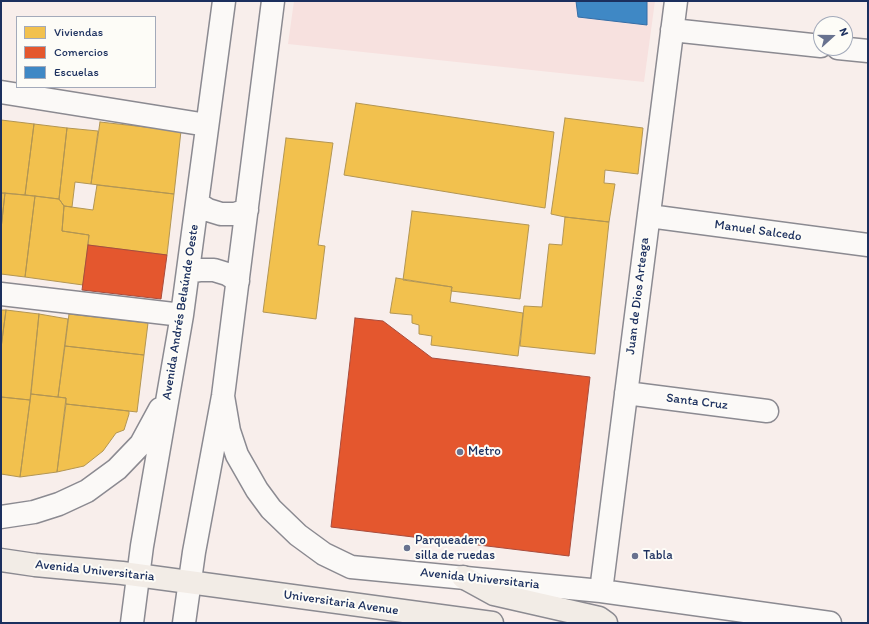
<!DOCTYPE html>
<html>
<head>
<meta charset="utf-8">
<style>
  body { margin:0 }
  #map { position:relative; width:869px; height:624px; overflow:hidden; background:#f8eeeb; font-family:Itim,sans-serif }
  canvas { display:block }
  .frame { position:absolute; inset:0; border:2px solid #1b2f5e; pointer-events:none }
  .legend { position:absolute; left:16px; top:16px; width:140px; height:72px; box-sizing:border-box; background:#fdfcf7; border:1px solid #a3aaba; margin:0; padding:5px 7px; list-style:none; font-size:12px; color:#1b2f5e }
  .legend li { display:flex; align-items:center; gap:8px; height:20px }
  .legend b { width:20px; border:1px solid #a3aaba }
  .north { position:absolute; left:813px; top:16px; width:40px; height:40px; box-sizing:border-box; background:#fdfcf7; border:1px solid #a3aaba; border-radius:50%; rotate:69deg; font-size:11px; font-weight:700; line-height:16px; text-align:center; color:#1b2f5e }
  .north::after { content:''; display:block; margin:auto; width:14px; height:18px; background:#68728f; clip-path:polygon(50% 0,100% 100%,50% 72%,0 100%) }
</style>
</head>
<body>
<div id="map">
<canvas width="869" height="624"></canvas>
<div class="frame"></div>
<ul class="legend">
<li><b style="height:11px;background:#f2c14e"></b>Viviendas</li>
<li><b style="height:11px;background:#e4572e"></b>Comercios</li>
<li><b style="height:11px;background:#3f88c5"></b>Escuelas</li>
</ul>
<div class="north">N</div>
</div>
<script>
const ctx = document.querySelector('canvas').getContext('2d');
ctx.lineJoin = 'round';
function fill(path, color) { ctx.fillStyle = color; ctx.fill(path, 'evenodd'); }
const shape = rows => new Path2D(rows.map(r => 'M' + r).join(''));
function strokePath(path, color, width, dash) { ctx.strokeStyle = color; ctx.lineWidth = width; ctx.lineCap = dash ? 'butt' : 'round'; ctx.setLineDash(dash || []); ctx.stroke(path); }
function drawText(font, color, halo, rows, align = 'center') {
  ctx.font = font + ' Itim,sans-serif'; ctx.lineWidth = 4; ctx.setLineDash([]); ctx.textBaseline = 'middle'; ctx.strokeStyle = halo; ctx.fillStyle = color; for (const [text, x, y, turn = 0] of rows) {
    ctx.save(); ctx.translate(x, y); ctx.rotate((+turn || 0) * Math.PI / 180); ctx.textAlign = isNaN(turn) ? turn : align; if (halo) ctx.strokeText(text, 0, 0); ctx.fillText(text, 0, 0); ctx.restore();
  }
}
const built = shape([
  [294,1,655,1,644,82,288,44]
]);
const homes = shape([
  [356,103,554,132,545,208,344,175,356,103],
  [565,118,643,128,638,174,605,170,604,183,615,184,609,222,565,217,551,214,565,118],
  [1,120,34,124,25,195,1,193,1,120],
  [100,122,181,131,174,194,91,184,100,122],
  [34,124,67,128,59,199,25,195,34,124],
  [67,128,98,131,91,184,75,182,72,207,64,206,59,199,67,128],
  [286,138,333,143,318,245,325,246,316,319,263,312,286,138],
  [97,185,174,194,167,255,88,245,89,235,62,231,64,206,93,210,97,185],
  [1,193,5,193,1,229,1,193],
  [5,193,35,196,25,277,1,274,1,229,5,193],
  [35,196,59,199,64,206,62,231,89,235,83,285,25,277,35,196],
  [412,211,529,225,520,299,451,291,452,287,403,280,412,211],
  [565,217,609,222,595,354,520,346,524,306,542,307,549,244,562,245,565,217],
  [396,278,452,287,450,302,523,313,518,356,431,345,432,336,419,334,419,325,412,323,412,315,390,313,396,278],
  [1,310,6,310,1,348,1,310],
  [6,310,39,314,30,400,1,397,1,348,6,310],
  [39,314,68,319,58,397,31,394,39,314],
  [69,314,148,323,144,355,65,346,69,314],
  [65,346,144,355,137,412,66,404,66,398,58,397,65,346],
  [31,394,66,398,57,472,20,477,31,394],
  [1,397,30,400,20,477,1,474,1,397],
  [66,404,129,411,129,414,124,430,116,433,103,451,84,466,57,472,66,404]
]);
const shops = shape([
  [88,245,167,255,161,299,82,290,88,245],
  [355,318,383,321,432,358,590,377,569,556,331,527,355,318]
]);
const schools = shape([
  [576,1,647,1,647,25,578,17,576,1]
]);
const minor = shape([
  [672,30,821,46],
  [838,48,868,51],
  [1,92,207,125],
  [197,203,208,210,221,214,235,214,247,210],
  [649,216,868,245],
  [188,272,201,270,214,270,227,274,238,281],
  [1,294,182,315],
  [626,393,767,411],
  [223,396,229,431,237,455,257,490,271,509,298,535,324,554,351,567,601,591,830,623],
  [1,517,34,512,59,504,87,491,117,469,141,444,160,409],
  [601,591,676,1],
  [132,623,142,546,182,315,224,1],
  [184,623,194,552,223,396,273,1]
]);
const major = shape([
  [1,560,35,565,122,573,492,623],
  [463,577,494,594,599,618,606,623]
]);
const markers = [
  [460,452,4,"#68728f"],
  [407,548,4,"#68728f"],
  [635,556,4,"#68728f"]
];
const streetNames = [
  ["Manuel Salcedo",758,231,8],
  ["Juan de Dios Arteaga",638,296,-83],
  ["Avenida Andrés Belaúnde Oeste",181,312,-81],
  ["Santa Cruz",697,402,7],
  ["Avenida Universitaria",95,571,6],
  ["Avenida Universitaria",480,579,6],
  ["Universitaria Avenue",341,603,8]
];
const poiNames = [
  ["Metro",468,452],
  ["Parqueadero",415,541],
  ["silla de ruedas",415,556],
  ["Tabla",643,556]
];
fill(built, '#f7e1df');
fill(homes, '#f2c14e');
strokePath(homes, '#b29553', 1);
fill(shops, '#e4572e');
strokePath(shops, '#a84b3c', 1);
fill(schools, '#3f88c5');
strokePath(schools, '#346da6', 1);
strokePath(minor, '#8b8a91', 25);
strokePath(major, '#8b8a91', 25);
strokePath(minor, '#fbf9f7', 22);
strokePath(major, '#f2ece6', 22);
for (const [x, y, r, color] of markers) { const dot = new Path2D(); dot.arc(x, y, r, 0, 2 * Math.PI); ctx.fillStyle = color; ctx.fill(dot); strokePath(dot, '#fdfcf7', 1.5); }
drawText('13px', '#1b2f5e', '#fdfcf7', streetNames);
drawText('13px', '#1b2f5e', '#fdfcf7', poiNames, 'left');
</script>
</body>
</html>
